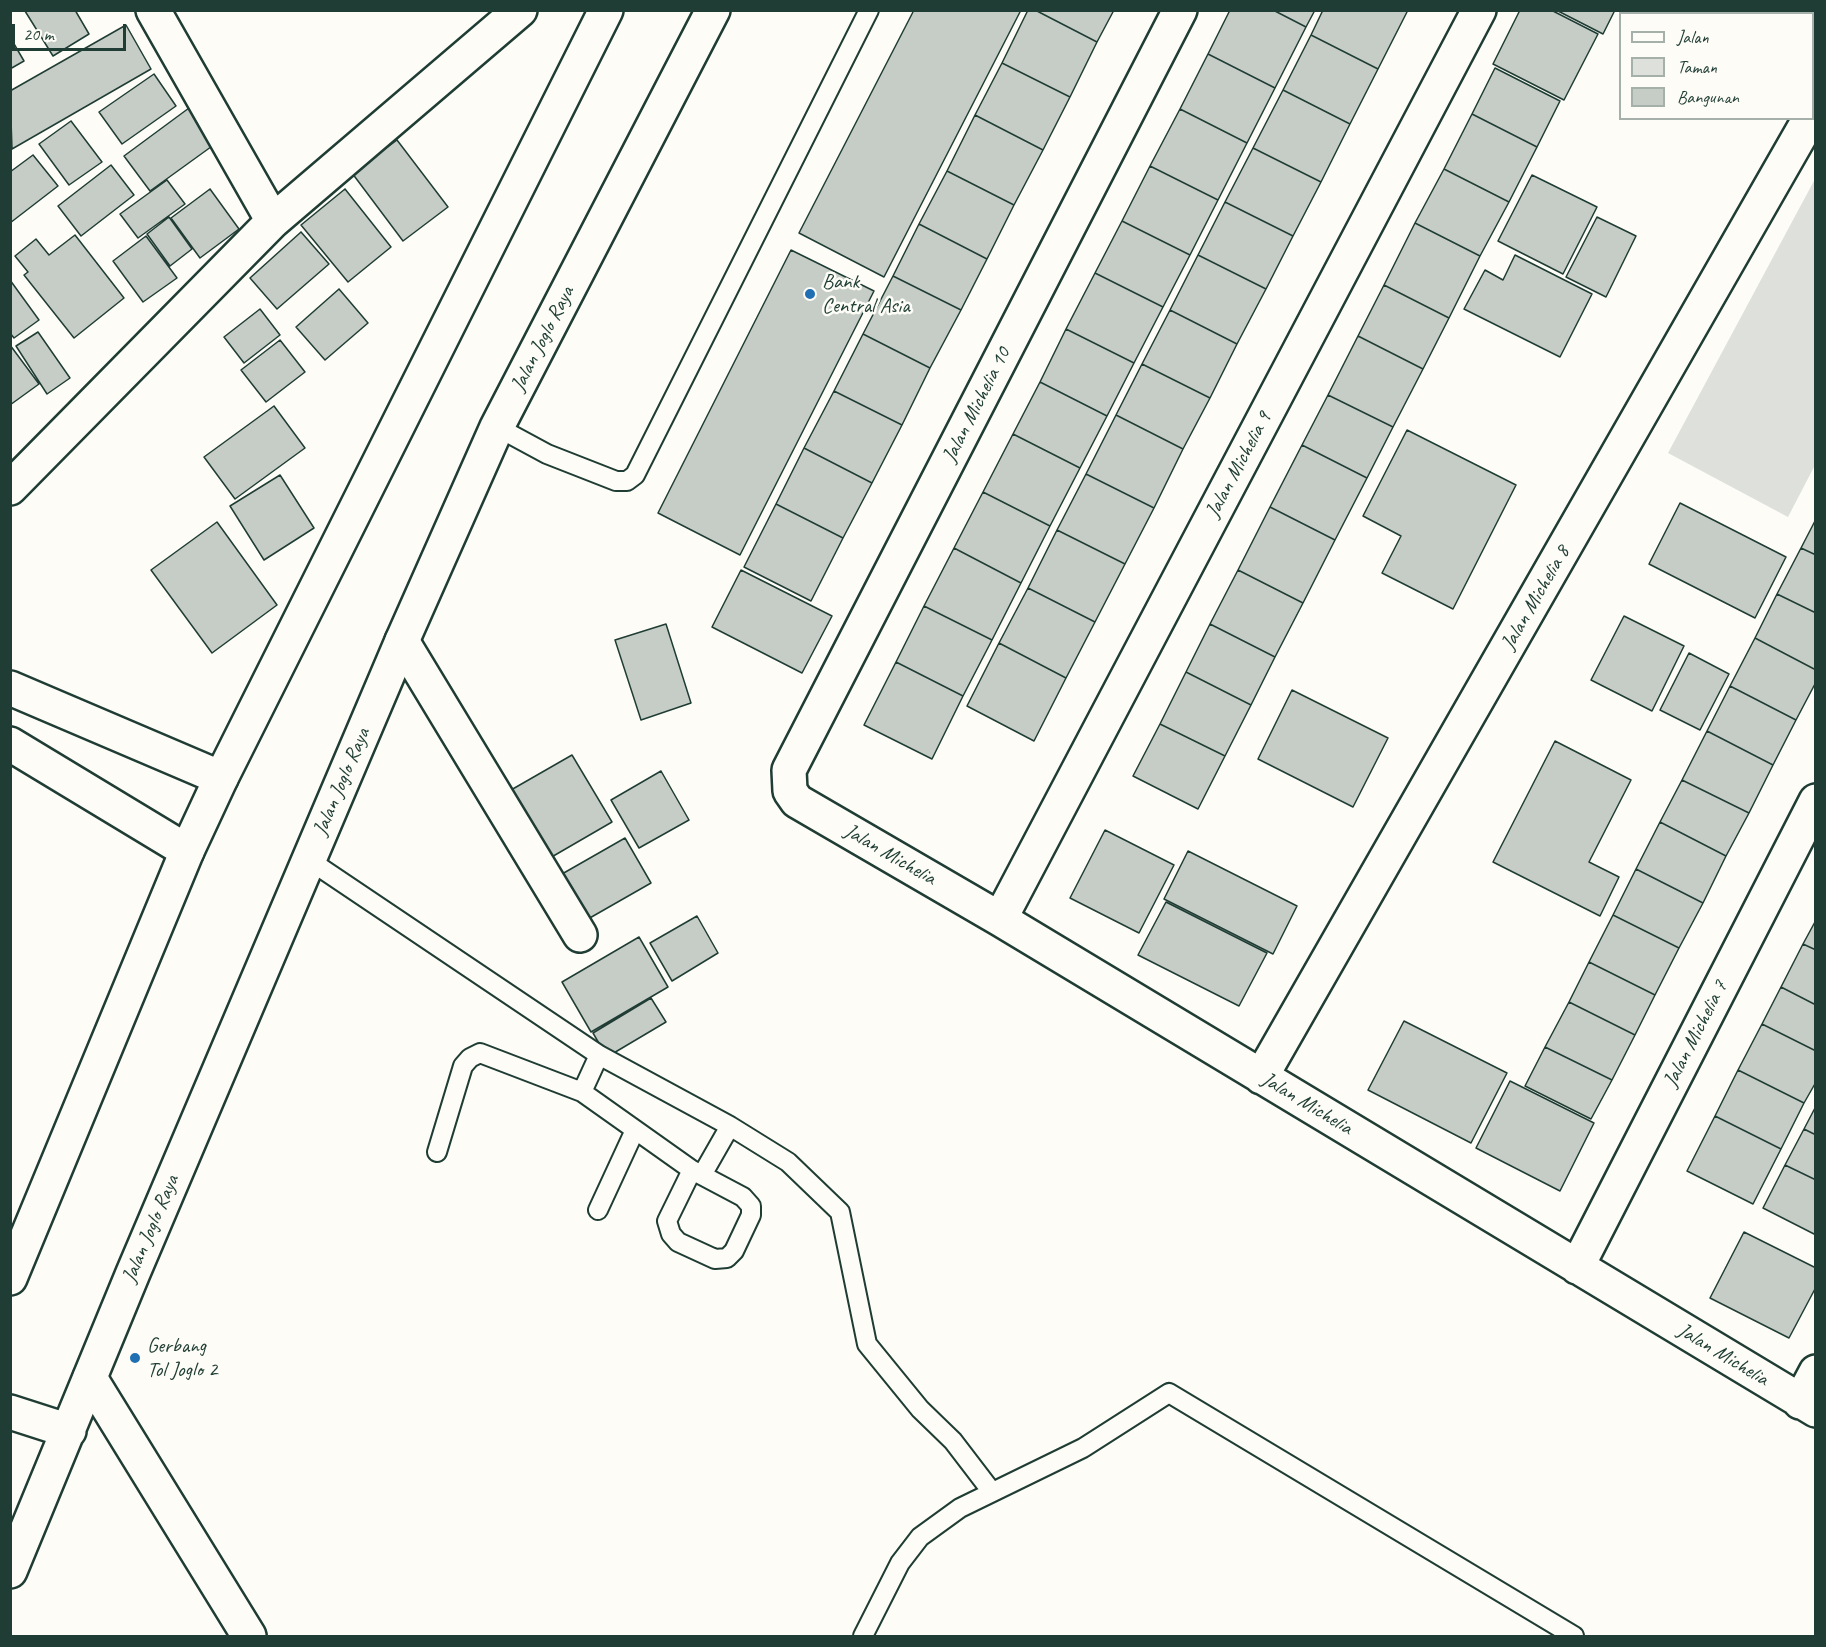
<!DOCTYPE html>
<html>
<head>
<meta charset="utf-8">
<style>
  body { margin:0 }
  #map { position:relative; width:1826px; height:1647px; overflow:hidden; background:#fdfcf7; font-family:Caveat,sans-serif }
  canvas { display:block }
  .frame { position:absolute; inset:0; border:12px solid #1f3d34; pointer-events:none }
  .legend { position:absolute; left:1619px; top:12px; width:195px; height:108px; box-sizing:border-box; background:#fdfcf7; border:2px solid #a4b0a9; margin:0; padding:8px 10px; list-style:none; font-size:18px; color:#1f3d34 }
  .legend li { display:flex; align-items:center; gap:12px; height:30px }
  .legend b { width:30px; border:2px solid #a4b0a9 }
  .scale { position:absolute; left:12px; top:24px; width:114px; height:27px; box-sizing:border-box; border:3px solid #1f3d34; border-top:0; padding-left:8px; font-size:18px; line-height:21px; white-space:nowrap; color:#1f3d34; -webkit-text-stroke:4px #fdfcf7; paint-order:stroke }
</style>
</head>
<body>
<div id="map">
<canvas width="1826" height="1647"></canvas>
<div class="frame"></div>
<ul class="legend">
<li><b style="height:8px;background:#fdfcf7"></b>Jalan</li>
<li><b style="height:16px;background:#dde0db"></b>Taman</li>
<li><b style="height:16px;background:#c6cdc7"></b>Bangunan</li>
</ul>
<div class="scale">20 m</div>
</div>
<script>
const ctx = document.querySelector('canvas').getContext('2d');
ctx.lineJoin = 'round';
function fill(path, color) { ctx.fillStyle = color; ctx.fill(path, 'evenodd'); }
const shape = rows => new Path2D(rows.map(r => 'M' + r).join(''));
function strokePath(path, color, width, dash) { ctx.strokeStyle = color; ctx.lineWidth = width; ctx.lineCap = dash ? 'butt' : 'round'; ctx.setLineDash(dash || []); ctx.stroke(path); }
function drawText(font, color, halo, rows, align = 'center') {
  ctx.font = font + ' Caveat,sans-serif'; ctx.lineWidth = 5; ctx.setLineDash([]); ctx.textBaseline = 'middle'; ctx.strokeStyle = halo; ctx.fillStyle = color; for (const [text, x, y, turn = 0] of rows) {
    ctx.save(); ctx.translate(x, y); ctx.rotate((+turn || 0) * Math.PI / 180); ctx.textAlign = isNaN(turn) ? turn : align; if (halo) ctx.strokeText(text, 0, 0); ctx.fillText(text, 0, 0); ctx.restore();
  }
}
const green = shape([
  [1815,179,1815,465,1788,517,1668,453]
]);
const building = shape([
  [75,10,89,34,53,56,25,11,75,10],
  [914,10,1021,10,884,277,799,233,914,10],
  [1028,10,1035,10,1097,42,1070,97,1002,63,1028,10],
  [1035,10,1114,10,1097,42,1035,10],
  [1230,10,1273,10,1306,27,1275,88,1208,54,1230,10],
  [1273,10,1315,10,1306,27,1273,10],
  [1323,10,1408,10,1378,69,1311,35,1323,10],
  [1520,10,1551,10,1598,34,1564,100,1493,64,1520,10],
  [1556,10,1615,10,1603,34,1556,10],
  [126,25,151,69,12,149,10,91,126,25],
  [1311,35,1378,69,1350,124,1283,90,1311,35],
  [10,37,24,61,10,69,10,37],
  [1208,54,1275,88,1247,143,1180,109,1208,54],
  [1002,63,1070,97,1043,150,975,115,1002,63],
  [1495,68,1560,101,1537,147,1472,114,1495,68],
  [154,74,176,106,122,144,99,112,154,74],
  [1283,90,1350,124,1321,182,1253,148,1283,90],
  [189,108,215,144,150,191,124,156,189,108],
  [1180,109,1247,143,1218,200,1150,166,1180,109],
  [1472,114,1537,147,1509,202,1444,169,1472,114],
  [975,115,1043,150,1014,205,947,171,975,115],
  [71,121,102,162,69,185,39,144,71,121],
  [397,140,448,207,403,241,352,173,397,140],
  [1253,148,1321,182,1293,236,1225,202,1253,148],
  [33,155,58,186,10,223,10,172,33,155],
  [111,165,134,195,81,236,58,206,111,165],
  [1150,166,1218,200,1190,255,1122,221,1150,166],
  [1444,169,1509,202,1480,256,1415,223,1444,169],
  [947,171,1014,205,987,259,919,224,947,171],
  [1532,175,1597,207,1563,274,1498,241,1532,175],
  [167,180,185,204,138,238,120,214,167,180],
  [210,189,239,229,200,258,171,218,210,189],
  [345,189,391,247,348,282,301,225,345,189],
  [1225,202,1293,236,1266,289,1198,255,1225,202],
  [169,217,192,249,170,266,147,234,169,217],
  [1597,217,1636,236,1606,297,1566,277,1597,217],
  [1122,221,1190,255,1163,307,1095,273,1122,221],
  [1415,223,1480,256,1449,318,1384,285,1415,223],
  [919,224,987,259,961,310,893,276,919,224],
  [301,232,329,264,277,309,250,278,301,232],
  [75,235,124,298,74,338,24,275,28,272,15,256,36,239,49,255,75,235],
  [146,236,177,278,143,302,113,261,146,236],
  [791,250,874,291,740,555,658,513,791,250],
  [1198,255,1266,289,1237,344,1170,310,1198,255],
  [1515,255,1592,294,1560,357,1464,309,1485,270,1503,280,1515,255],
  [1095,273,1163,307,1134,363,1066,329,1095,273],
  [893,276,961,310,930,368,863,334,893,276],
  [10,280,39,320,14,338,10,333,10,280],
  [1384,285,1449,318,1423,369,1358,336,1384,285],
  [339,289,368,323,325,360,296,327,339,289],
  [260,309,280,335,244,363,224,337,260,309],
  [1170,310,1237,344,1210,398,1142,364,1170,310],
  [1066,329,1134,363,1107,416,1040,382,1066,329],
  [38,332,70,378,47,394,16,346,38,332],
  [863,334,930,368,902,425,834,391,863,334],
  [1358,336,1423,369,1393,427,1328,395,1358,336],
  [280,340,305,372,266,402,241,370,280,340],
  [10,345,39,384,10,405,10,345],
  [1142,364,1210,398,1183,449,1116,415,1142,364],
  [1040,382,1107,416,1080,468,1013,434,1040,382],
  [834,391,902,425,872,483,804,448,834,391],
  [1328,395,1393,427,1367,478,1302,445,1328,395],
  [274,406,305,448,235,499,204,457,274,406],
  [1116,415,1183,449,1154,508,1086,474,1116,415],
  [1407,430,1516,485,1453,609,1382,573,1401,536,1363,516,1407,430],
  [1013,434,1080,468,1050,526,983,492,1013,434],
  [1302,445,1367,478,1335,540,1270,507,1302,445],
  [804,448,872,483,843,538,776,504,804,448],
  [1086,474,1154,508,1125,564,1057,530,1086,474],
  [280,475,314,528,264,560,230,506,280,475],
  [983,492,1050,526,1021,583,954,548,983,492],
  [1680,503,1786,557,1755,618,1649,564,1680,503],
  [776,504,843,538,811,601,744,567,776,504],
  [1270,507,1335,540,1303,603,1238,570,1270,507],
  [1816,519,1816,555,1801,548,1816,519],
  [217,522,277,605,212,653,151,570,217,522],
  [1057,530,1125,564,1095,622,1028,588,1057,530],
  [954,548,1021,583,992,640,924,606,954,548],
  [1801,548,1816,555,1816,613,1777,594,1801,548],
  [741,570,832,616,802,673,712,627,741,570],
  [1238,570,1303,603,1275,657,1210,624,1238,570],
  [1028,588,1095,622,1066,678,999,643,1028,588],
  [1777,594,1816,613,1816,670,1755,638,1777,594],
  [924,606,992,640,963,696,896,662,924,606],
  [1624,616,1684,646,1652,711,1591,680,1624,616],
  [666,624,691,703,641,720,615,640,666,624],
  [1210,624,1275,657,1251,705,1186,672,1210,624],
  [1755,638,1816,670,1816,682,1796,720,1730,686,1755,638],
  [999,643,1066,678,1034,741,967,706,999,643],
  [1689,653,1729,674,1700,730,1660,710,1689,653],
  [896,662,963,696,932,759,864,725,896,662],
  [1186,672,1251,705,1225,756,1160,724,1186,672],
  [1730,686,1796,720,1773,765,1707,731,1730,686],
  [1292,690,1388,738,1353,807,1258,759,1292,690],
  [1160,724,1225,756,1198,809,1133,776,1160,724],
  [1707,731,1773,765,1749,813,1682,780,1707,731],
  [1555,741,1631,780,1589,862,1619,877,1600,916,1493,862,1555,741],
  [572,755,612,822,543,862,504,794,572,755],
  [661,771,689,820,639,848,611,800,661,771],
  [1682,780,1749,813,1726,856,1660,822,1682,780],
  [1660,822,1726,856,1703,903,1636,869,1660,822],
  [1105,830,1174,865,1139,933,1070,898,1105,830],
  [625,838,651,883,581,923,555,878,625,838],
  [1188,851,1297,906,1273,954,1164,899,1188,851],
  [1636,869,1703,903,1679,948,1613,915,1636,869],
  [1166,902,1267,953,1239,1006,1138,955,1166,902],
  [1613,915,1679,948,1655,995,1589,962,1613,915],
  [697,916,718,953,672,981,650,943,697,916],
  [1816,920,1816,950,1803,944,1816,920],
  [639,937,668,987,591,1032,562,982,639,937],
  [1803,944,1816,950,1816,1005,1781,987,1803,944],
  [1589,962,1655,995,1635,1035,1569,1002,1589,962],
  [1781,987,1816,1005,1816,1051,1762,1024,1781,987],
  [651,998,666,1022,607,1057,593,1033,651,998],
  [1569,1002,1635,1035,1612,1080,1545,1047,1569,1002],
  [1404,1021,1507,1073,1471,1143,1368,1090,1404,1021],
  [1762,1024,1816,1051,1816,1082,1804,1103,1738,1070,1762,1024],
  [1545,1047,1612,1080,1591,1119,1525,1086,1545,1047],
  [1738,1070,1804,1103,1781,1149,1715,1116,1738,1070],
  [1510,1081,1594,1123,1560,1191,1476,1148,1510,1081],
  [1816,1106,1816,1135,1804,1129,1816,1106],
  [1715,1116,1781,1149,1753,1204,1687,1171,1715,1116],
  [1804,1129,1816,1135,1816,1180,1785,1165,1804,1129],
  [1785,1165,1816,1180,1816,1235,1763,1208,1785,1165],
  [1744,1232,1816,1268,1816,1287,1789,1338,1710,1298,1744,1232]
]);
const service = shape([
  [497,427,547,454,616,481,627,481,635,475,869,10],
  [309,860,599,1055,730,1126,788,1162,840,1212,867,1344,920,1409,953,1441,992,1492],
  [582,1092,692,1170,743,1197,751,1206,751,1215,734,1251,727,1258,715,1259,678,1242,671,1234,667,1221,692,1170],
  [437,1152,463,1066,470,1058,480,1053,582,1092,599,1055],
  [702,1175,730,1126],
  [598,1210,635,1130],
  [863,1636,900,1563,920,1537,960,1508,1083,1448,1169,1393,1574,1636]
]);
const minor = shape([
  [153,10,273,221],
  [1180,10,789,770,790,791,797,801,1000,919,1816,1410],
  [1802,10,1806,14],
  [10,488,273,221,520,10],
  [402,641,580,935],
  [10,688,221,778],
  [10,744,187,851],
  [1000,919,1479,10],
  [1261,1077,1810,118],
  [1577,1267,1816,801],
  [90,1378,249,1636],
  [1800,1402,1816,1372]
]);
const secondary = shape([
  [10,1278,187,851,221,778,606,10],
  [10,1412,69,1431],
  [10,1571,133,1273,402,641,497,427,713,10]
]);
const markers = [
  [810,294,6,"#1f6fb2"],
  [135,1358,6,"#1f6fb2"]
];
const poiNames = [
  ["Bank",822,282],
  ["Central Asia",822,306],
  ["Gerbang",147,1346],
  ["Tol Joglo 2",147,1370]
];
const streetNames = [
  ["Jalan Joglo Raya",543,339,-63],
  ["Jalan Michelia 10",977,405,-63],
  ["Jalan Michelia 9",1239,465,-62],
  ["Jalan Michelia 8",1536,598,-60],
  ["Jalan Joglo Raya",342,782,-67],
  ["Jalan Michelia",890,855,30],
  ["Jalan Michelia 7",1696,1034,-63],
  ["Jalan Michelia",1307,1104,31],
  ["Jalan Joglo Raya",151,1229,-67],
  ["Jalan Michelia",1723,1355,31]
];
fill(green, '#dde0db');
fill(building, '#c6cdc7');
strokePath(building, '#1f3d34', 1.5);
strokePath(service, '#1f3d34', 22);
strokePath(minor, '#1f3d34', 38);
strokePath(secondary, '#1f3d34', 38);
strokePath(service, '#fdfcf7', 18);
strokePath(minor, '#fdfcf7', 33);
strokePath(secondary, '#fdfcf7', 33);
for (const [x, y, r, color] of markers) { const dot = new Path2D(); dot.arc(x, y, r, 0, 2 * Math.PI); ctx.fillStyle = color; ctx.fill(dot); strokePath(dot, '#fdfcf7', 2); }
drawText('21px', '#1f3d34', '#fdfcf7', poiNames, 'left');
drawText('21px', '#1f3d34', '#fdfcf7', streetNames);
</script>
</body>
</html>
